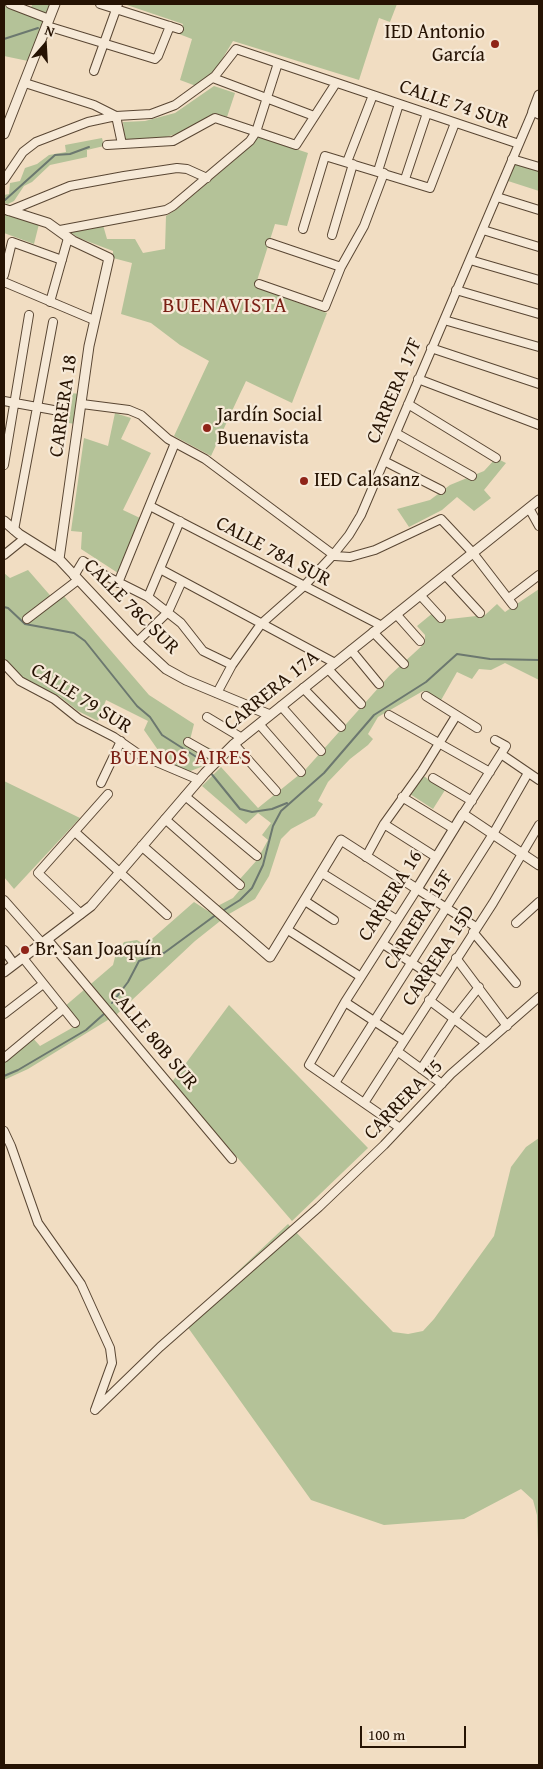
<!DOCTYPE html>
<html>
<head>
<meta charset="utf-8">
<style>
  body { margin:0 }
  #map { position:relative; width:543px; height:1769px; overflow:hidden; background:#f1ddc2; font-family:"Gentium Book Plus",serif }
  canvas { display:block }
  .frame { position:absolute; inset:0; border:5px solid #261303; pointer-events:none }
  .north { position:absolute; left:20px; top:20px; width:50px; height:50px; -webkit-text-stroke:4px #f6e9d7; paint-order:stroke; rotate:19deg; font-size:14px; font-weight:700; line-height:20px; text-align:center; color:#261303 }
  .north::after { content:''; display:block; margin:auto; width:18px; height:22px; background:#261303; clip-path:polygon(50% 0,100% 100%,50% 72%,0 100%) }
  .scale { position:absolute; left:360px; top:1726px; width:106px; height:22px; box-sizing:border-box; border:2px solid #261303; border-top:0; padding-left:6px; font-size:15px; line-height:18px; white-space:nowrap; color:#261303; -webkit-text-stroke:4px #f6e9d7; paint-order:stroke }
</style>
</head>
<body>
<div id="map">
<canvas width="543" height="1769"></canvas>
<div class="frame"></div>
<div class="north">N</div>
<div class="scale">100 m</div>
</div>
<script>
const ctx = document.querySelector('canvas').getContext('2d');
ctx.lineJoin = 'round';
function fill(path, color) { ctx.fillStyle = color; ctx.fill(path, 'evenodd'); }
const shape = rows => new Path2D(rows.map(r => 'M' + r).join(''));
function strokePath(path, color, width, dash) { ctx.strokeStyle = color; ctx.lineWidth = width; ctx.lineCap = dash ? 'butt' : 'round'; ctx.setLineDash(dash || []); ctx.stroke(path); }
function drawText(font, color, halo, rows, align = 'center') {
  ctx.font = font + ' "Gentium Book Plus",serif'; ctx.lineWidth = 4.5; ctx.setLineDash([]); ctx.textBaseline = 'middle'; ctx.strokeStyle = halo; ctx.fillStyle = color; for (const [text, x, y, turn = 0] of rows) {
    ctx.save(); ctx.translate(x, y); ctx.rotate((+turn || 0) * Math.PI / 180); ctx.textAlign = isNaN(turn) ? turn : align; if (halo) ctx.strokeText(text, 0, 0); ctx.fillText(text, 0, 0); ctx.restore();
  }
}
const green = shape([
  [33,4,51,4,28,61,4,56,4,5,27,13],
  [124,4,397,4,390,22,379,18,359,80,233,41,215,71,208,79,196,86,180,80,192,39,179,34,183,24],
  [214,86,235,93,227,117,215,113,177,134,158,139,125,141,123,122,145,121,175,113],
  [258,136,308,153,287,226,275,224,255,287,327,313,292,403,246,381,211,456,174,436,209,361,180,345,151,323,121,314,132,263,113,258,113,251,79,238,68,231,103,225,107,239,135,239,143,253,165,249,166,216,177,209,237,158],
  [102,138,104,146,87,150,87,157,50,165,32,182,24,186,14,201,8,204,4,203,4,195,9,194,10,183,20,181,25,168,37,164,49,155,66,152,65,145],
  [515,162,539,170,539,191,508,181],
  [4,212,39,224,34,244,4,233],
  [61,392,80,394,75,424,57,421],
  [115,413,131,418,121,439,151,453,123,510,140,518,121,575,81,549,82,532,71,531,84,438,108,446],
  [496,458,506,463,484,490,491,498,474,511,457,497,442,510,409,527,397,509,430,500,450,485,484,471],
  [28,570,55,601,63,595,149,695,194,724,190,740,217,751,201,767,188,772,151,756,158,750,144,730,148,721,106,700,98,721,78,711,59,696,35,686,22,677,4,659,4,573,10,578],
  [539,589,539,680,505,663,491,670,479,669,472,679,457,672,440,702,423,691,378,717,368,734,373,739,368,745,350,759,328,782,318,801,323,804,315,816,291,829,281,839,269,876,255,899,229,914,195,941,116,1015,28,1069,4,1080,4,1058,32,1037,40,1046,79,1024,64,1007,113,965,115,957,124,942,137,940,145,945,194,902,208,911,233,898,245,884,240,879,257,860,268,840,262,835,271,823,258,813,246,824,202,786,221,767,258,808,305,770,389,676,425,643,425,635,417,626,434,612,441,620,485,615,497,604,505,612],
  [422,775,445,790,433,809,410,794],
  [4,781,80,818,14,889,4,877],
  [229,1005,368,1148,292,1221,172,1082],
  [539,1138,539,1566,537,1515,533,1500,521,1489,464,1519,384,1525,311,1500,184,1322,288,1224,393,1332,408,1334,423,1331,434,1319,494,1236,511,1167,526,1147]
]);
const stream = shape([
  [4,39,38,28],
  [5,200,55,155,70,154,89,147],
  [4,607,8,608,25,624,74,633,85,641,137,706,150,717,162,735,198,758,207,768],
  [210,772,240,809,252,812,272,809,287,803],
  [221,912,240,900,252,888,263,865,273,826,281,811,324,773,374,715,426,682,457,654,490,659,539,660],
  [112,1003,128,982,139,961,164,953,217,914],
  [4,1076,18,1070,86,1030,105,1013]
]);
const minor = shape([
  [10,4,49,19],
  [100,4,179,29],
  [47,26,155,59,158,56,170,26],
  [94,71,118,4],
  [213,78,314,116],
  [25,83,94,105,116,116,122,144],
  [107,145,173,141,215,118,296,145,336,83],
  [512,159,539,167],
  [347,162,373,95],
  [378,171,399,104],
  [405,179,427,113],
  [4,180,23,152,36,142,88,122,116,116,151,114,175,105,215,76,236,49,519,144],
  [497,197,539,210],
  [9,211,70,186,124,176,177,168,187,169,207,178],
  [303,229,325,156,430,188,455,123],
  [60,230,166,210,173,206,250,141,256,132,278,63],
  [483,230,539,247],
  [332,235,353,164],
  [270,243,341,267],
  [470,260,539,280],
  [4,275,12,242,62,260],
  [4,282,94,320],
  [259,284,325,307,341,267,364,226,384,173],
  [456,290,539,314],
  [50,302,68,238],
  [444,320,539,347],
  [431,348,539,384],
  [418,379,539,425],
  [4,401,59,411],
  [82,404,129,410,141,415,168,439,205,459,335,556,350,557,375,550,441,519,473,553,513,605],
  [408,404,496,458],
  [396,433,472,476],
  [384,461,441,490],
  [4,465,29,315],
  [150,506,382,626],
  [529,508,539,526],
  [14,530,53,322],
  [4,555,25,538],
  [160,569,335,663],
  [445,575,480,613],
  [74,576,83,561,106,576,148,597,181,623,203,651,232,665],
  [118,583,175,443],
  [420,595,441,618],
  [148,597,180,521],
  [509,598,539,575],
  [396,614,420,641],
  [27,619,78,580],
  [373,632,404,664],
  [137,642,168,612,182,581],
  [351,650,379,684],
  [4,664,20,681,54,699,79,719,114,737,140,755,199,780],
  [328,669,361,704],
  [303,688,341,727],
  [217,693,232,665,261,624,304,586,333,555,349,535,361,515,533,111],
  [426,696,477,728],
  [281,706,321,751],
  [389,715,490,772],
  [207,717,242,738],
  [259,724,301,772],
  [188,742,218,759],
  [234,744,276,791],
  [501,754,539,780],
  [433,778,472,801],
  [101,783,121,741],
  [185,796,257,856],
  [402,797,454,829],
  [463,814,506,746,495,740],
  [165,819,240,885],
  [384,824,436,857],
  [75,832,167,915],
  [366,857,384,824,422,771,456,716],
  [322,873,397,920],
  [4,900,42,943],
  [305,901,334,920],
  [81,914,38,873,108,794],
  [516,923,539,902],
  [288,930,361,977],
  [473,932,516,983],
  [48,940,232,1159],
  [383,944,441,982],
  [4,950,14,964],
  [23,958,75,1023],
  [456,958,507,1026],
  [429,1000,486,1043],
  [345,1002,403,1040],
  [4,1014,43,984],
  [397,1051,442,1084],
  [4,1058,63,1009],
  [421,1069,453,1020,479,987],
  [335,1083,493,834,528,773],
  [364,1103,493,903,539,825],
  [400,1128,309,1065,345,1002,417,889,476,927],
  [4,1131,11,1146,38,1223,81,1284,110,1348,112,1363,95,1410],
  [95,1410,160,1347,319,1207,384,1145,451,1074,539,997]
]);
const tertiary = shape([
  [539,95,533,111,539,114],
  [4,134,55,4],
  [4,209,48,223,73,241,109,258,89,346,59,559],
  [4,521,19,534,59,559,137,642,166,669,186,680,270,715],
  [142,846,270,957,341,840,417,889,463,814,539,865],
  [4,972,91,906,205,773,234,744,539,500]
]);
const markers = [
  [495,44,5,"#8f2418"],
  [207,428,5,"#8f2418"],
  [304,481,5,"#8f2418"],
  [25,950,5,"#8f2418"]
];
const poiNames = [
  ["IED Antonio",485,33,"right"],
  ["García",485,56,"right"],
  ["Jardín Social",217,416],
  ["Buenavista",217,439],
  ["IED Calasanz",314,481],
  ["Br. San Joaquín",35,950]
];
const streetNames = [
  ["CALLE 74 SUR",454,105,19],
  ["CARRERA 17F",395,391,-67],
  ["CARRERA 18",64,406,-82],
  ["CALLE 78A SUR",273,552,28],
  ["CALLE 78C SUR",131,607,45],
  ["CARRERA 17A",272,691,-39],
  ["CALLE 79 SUR",81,699,32],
  ["CARRERA 16",391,896,-58],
  ["CARRERA 15F",419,920,-58],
  ["CARRERA 15D",439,956,-57],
  ["CALLE 80B SUR",153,1039,50],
  ["CARRERA 15",404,1100,-46]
];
const neighbourhoodNames = [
  ["BUENAVISTA",225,307],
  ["BUENOS AIRES",181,759]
];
fill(green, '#b4c298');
strokePath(stream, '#6c786f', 2);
strokePath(minor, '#594633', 10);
strokePath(tertiary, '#594633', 11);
strokePath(minor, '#f6e9d7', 8);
strokePath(tertiary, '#f6e9d7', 9);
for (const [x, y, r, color] of markers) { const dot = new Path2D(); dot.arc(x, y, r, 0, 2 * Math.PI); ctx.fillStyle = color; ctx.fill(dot); strokePath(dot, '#f6e9d7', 2); }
drawText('20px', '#261303', '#f6e9d7', poiNames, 'left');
drawText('20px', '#261303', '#f6e9d7', streetNames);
ctx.letterSpacing = '1px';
drawText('21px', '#7a1f14', '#f6e9d7', neighbourhoodNames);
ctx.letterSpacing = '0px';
</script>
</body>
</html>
